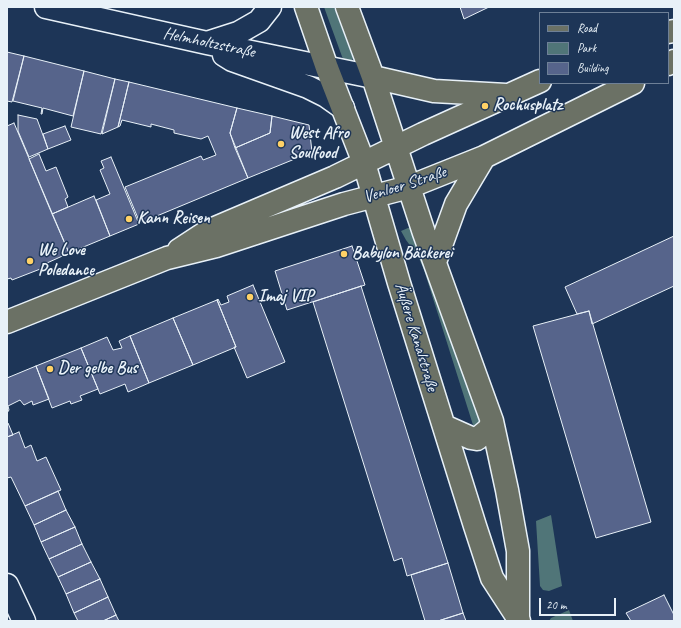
<!DOCTYPE html>
<html>
<head>
<meta charset="utf-8">
<style>
  body { margin:0 }
  #map { position:relative; width:681px; height:628px; overflow:hidden; background:#1d3557; font-family:Caveat,sans-serif }
  canvas { display:block }
  .frame { position:absolute; inset:0; border:8px solid #e8f1f8; pointer-events:none }
  .legend { position:absolute; left:539px; top:12px; width:130px; height:72px; box-sizing:border-box; background:#1d3557; border:1px solid #6e8097; margin:0; padding:5px 7px; list-style:none; font-size:12px; color:#e8f1f8 }
  .legend li { display:flex; align-items:center; gap:8px; height:20px }
  .legend b { width:20px; border:1px solid #6e8097 }
  .scale { position:absolute; left:539px; top:598px; width:77px; height:18px; box-sizing:border-box; border:2px solid #e8f1f8; border-top:0; padding-left:5px; font-size:12px; line-height:14px; white-space:nowrap; color:#e8f1f8; -webkit-text-stroke:3px #1d3557; paint-order:stroke }
</style>
</head>
<body>
<div id="map">
<canvas width="681" height="628"></canvas>
<div class="frame"></div>
<ul class="legend">
<li><b style="height:5px;background:#6b7165"></b>Road</li>
<li><b style="height:11px;background:#507578"></b>Park</li>
<li><b style="height:11px;background:#56648b"></b>Building</li>
</ul>
<div class="scale">20 m</div>
</div>
<script>
const ctx = document.querySelector('canvas').getContext('2d');
ctx.lineJoin = 'round';
function fill(path, color) { ctx.fillStyle = color; ctx.fill(path, 'evenodd'); }
const shape = rows => new Path2D(rows.map(r => 'M' + r).join(''));
function strokePath(path, color, width, dash) { ctx.strokeStyle = color; ctx.lineWidth = width; ctx.lineCap = dash ? 'butt' : 'round'; ctx.setLineDash(dash || []); ctx.stroke(path); }
function drawText(font, color, halo, rows, align = 'center') {
  ctx.font = font + ' Caveat,sans-serif'; ctx.lineWidth = 3; ctx.setLineDash([]); ctx.textBaseline = 'middle'; ctx.strokeStyle = halo; ctx.fillStyle = color; for (const [text, x, y, turn = 0] of rows) {
    ctx.save(); ctx.translate(x, y); ctx.rotate((+turn || 0) * Math.PI / 180); ctx.textAlign = isNaN(turn) ? turn : align; if (halo) ctx.strokeText(text, 0, 0); ctx.fillText(text, 0, 0); ctx.restore();
  }
}
const green = shape([
  [324,7,334,7,353,58,352,61,350,63,344,62],
  [415,225,464,370,480,422,475,427,473,425,424,270,418,256,406,240,401,231],
  [551,515,562,586,549,591,543,590,540,586,536,521],
  [569,610,573,621,549,621,551,618]
]);
const building = shape([
  [460,7,489,7,464,19,460,7],
  [7,52,24,56,12,102,7,101,7,52],
  [24,56,84,71,73,116,43,108,42,114,41,114,42,108,13,101,24,56],
  [84,71,115,79,101,134,71,127,84,71],
  [115,79,129,82,118,127,102,134,115,79],
  [129,82,237,108,230,133,248,178,140,223,125,187,201,156,203,160,216,155,208,136,201,139,174,133,174,130,151,124,151,127,122,120,120,126,118,127,129,82],
  [237,108,272,116,270,133,235,148,230,133,237,108],
  [18,115,37,119,48,149,29,157,18,131,18,115],
  [272,116,309,125,312,152,248,178,235,148,270,133,272,116],
  [14,123,69,253,47,263,48,266,12,280,11,278,7,279,7,126,14,123],
  [65,126,71,140,48,149,43,134,65,126],
  [39,154,46,171,56,167,68,197,65,199,68,207,52,214,29,159,39,154],
  [111,157,139,224,110,236,96,200,110,194,100,170,104,168,101,161,111,157],
  [94,196,110,236,69,253,52,214,94,196],
  [674,236,674,286,592,324,589,311,577,314,565,287,674,236],
  [352,246,365,285,287,310,275,271,352,246],
  [253,285,285,362,247,378,234,347,236,347,217,300,218,299,221,305,229,302,227,296,253,285],
  [361,286,448,563,407,576,402,558,394,561,313,302,361,286],
  [217,300,236,347,193,365,173,318,217,300],
  [589,311,651,522,596,538,533,326,589,311],
  [173,318,193,365,149,383,130,336,173,318],
  [130,336,149,383,128,392,125,384,100,394,81,348,107,337,113,350,122,348,119,341,130,336],
  [81,348,98,389,80,396,82,400,71,404,70,401,52,408,36,366,81,348],
  [36,366,49,399,33,405,32,401,24,405,20,400,8,406,9,410,7,413,7,378,36,366],
  [7,423,8,423,13,435,7,437,7,423],
  [19,432,25,448,31,445,37,461,46,457,61,490,25,506,11,477,7,478,7,437,19,432],
  [58,491,66,510,34,525,25,506,58,491],
  [66,510,75,527,41,542,34,525,66,510],
  [75,527,82,544,49,559,41,542,75,527],
  [82,544,91,562,58,577,49,559,82,544],
  [91,562,100,579,66,594,58,577,91,562],
  [448,563,463,613,438,621,425,621,411,575,448,563],
  [100,579,108,597,74,613,66,594,100,579],
  [664,595,674,615,674,621,631,621,626,613,664,595],
  [108,597,116,615,103,621,78,621,74,613,108,597],
  [463,613,466,621,438,621,463,613],
  [116,615,119,621,103,621,116,615]
]);
const minor = shape([
  [46,7,207,43,373,77],
  [210,42,238,33,259,21,270,7],
  [224,55,232,60,308,87,326,96,343,108],
  [7,585,24,621]
]);
const major = shape([
  [306,7,327,68,364,163,399,283,475,526,492,578,518,618,519,621],
  [347,7,373,77,424,233,492,421,507,490,518,551,518,618],
  [668,32,674,31],
  [668,64,674,61],
  [373,77,434,91,506,95],
  [179,250,208,231,335,177,423,134,540,81],
  [435,262,456,204,484,157],
  [7,322,167,258,216,246,344,204,409,187,484,157,633,83],
  [444,426,471,438,477,439,489,429,492,421]
]);
const markers = [
  [485,106,4,"#ffd166"],
  [281,144,4,"#ffd166"],
  [129,219,4,"#ffd166"],
  [344,254,4,"#ffd166"],
  [30,261,4,"#ffd166"],
  [250,297,4,"#ffd166"],
  [50,369,4,"#ffd166"]
];
const streetNames = [
  ["Helmholtzstraße",209,43,12],
  ["Venloer Straße",405,185,-18],
  ["Äußere Kanalstraße",416,337,73]
];
const poiNames = [
  ["Rochusplatz",493,106],
  ["West Afro",289,134],
  ["Soulfood",289,154],
  ["Kann Reisen",137,219],
  ["We Love",38,251],
  ["Poledance",38,271],
  ["Babylon Bäckerei",352,254],
  ["Imaj VIP",258,297],
  ["Der gelbe Bus",58,369]
];
fill(green, '#507578');
fill(building, '#56648b');
strokePath(building, '#e8f1f8', 1);
strokePath(minor, '#e8f1f8', 25);
strokePath(major, '#e8f1f8', 25);
strokePath(minor, '#1d3557', 22);
strokePath(major, '#6b7165', 22);
for (const [x, y, r, color] of markers) { const dot = new Path2D(); dot.arc(x, y, r, 0, 2 * Math.PI); ctx.fillStyle = color; ctx.fill(dot); strokePath(dot, '#1d3557', 1.5); }
drawText('17px', '#e8f1f8', '#1d3557', streetNames);
drawText('bold 17px', '#e8f1f8', '#1d3557', poiNames, 'left');
</script>
</body>
</html>
